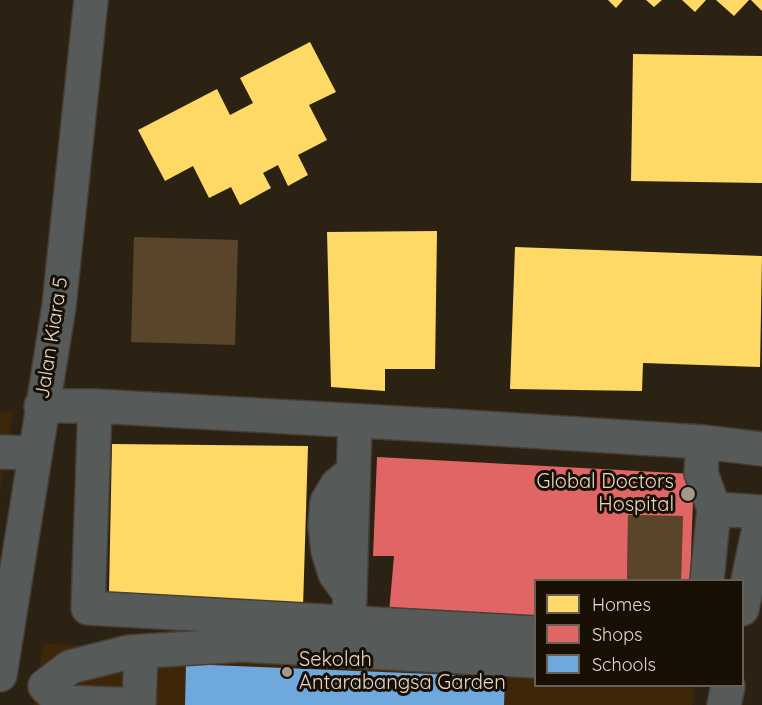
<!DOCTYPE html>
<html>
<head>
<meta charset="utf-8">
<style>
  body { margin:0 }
  #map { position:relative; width:762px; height:705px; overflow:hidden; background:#2c2214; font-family:Quicksand,sans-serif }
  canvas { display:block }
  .legend { position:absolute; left:534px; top:579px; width:210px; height:108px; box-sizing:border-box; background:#180f05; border:2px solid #6a5f54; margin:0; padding:8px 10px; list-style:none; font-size:18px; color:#e6d8ca }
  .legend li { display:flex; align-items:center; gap:12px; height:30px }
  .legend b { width:30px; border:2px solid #6a5f54 }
</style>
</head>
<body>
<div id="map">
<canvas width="762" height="705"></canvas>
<ul class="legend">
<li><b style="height:16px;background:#ffd966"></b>Homes</li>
<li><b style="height:16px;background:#e06666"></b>Shops</li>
<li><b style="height:16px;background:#6fa8dc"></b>Schools</li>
</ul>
</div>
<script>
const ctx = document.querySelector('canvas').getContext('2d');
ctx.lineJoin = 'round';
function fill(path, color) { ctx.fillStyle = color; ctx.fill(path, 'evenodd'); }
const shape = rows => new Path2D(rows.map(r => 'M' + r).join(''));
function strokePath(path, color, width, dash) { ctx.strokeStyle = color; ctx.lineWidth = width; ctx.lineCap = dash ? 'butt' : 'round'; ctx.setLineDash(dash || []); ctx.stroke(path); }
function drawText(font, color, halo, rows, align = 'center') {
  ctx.font = font + ' Quicksand,sans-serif'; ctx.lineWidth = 6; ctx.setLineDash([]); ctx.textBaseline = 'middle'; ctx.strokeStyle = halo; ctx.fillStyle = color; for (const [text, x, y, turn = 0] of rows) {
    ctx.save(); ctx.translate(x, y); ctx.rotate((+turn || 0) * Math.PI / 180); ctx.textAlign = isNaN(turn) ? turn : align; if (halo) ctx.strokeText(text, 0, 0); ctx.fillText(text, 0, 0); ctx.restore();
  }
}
const built = shape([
  [0,411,13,412,0,492],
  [43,644,535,658,536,686,695,686,692,705,34,705]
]);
const green = shape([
  [134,237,238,240,235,345,131,342],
  [628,515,683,516,681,580,627,580]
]);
const homes = shape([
  [608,0,623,0,616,8],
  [646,0,662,0,654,7],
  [682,0,706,0,695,12],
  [716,0,749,0,734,16],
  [751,0,762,0,762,11],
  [310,42,336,92,309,105,327,140,298,155,308,175,288,186,278,165,263,173,271,188,240,205,231,187,209,198,193,166,165,181,138,130,217,89,230,115,253,103,240,78],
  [633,54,762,56,762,183,631,181],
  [437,231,435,369,385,369,385,391,331,387,327,232],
  [515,247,762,256,760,367,643,363,642,391,510,389],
  [112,444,308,446,303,607,109,592]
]);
const shops = shape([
  [377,457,694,474,690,580,681,580,683,516,628,515,627,580,536,580,536,619,389,613,394,556,373,556]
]);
const schools = shape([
  [186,664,505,677,504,705,185,705]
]);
const minor = shape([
  [41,406,95,406,467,427,703,442,762,449],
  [95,406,88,608,536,633],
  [703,442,701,473,714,509],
  [0,452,34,453],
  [707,580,714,509,762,512],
  [347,590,335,574,328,551,325,525,327,502,337,485,353,472],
  [742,609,762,514],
  [349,624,355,422],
  [141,652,139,705,61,702,45,686,70,667,129,652,242,645,536,661],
  [0,675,59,306,91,0],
  [724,705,728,686]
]);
const markers = [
  [688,494,8,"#a5988a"],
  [287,672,6,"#a5988a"]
];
const streetNames = [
  ["Jalan Kiara 5",52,338,-81]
];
const poiNames = [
  ["Global Doctors",674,482],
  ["Hospital",674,505],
  ["Sekolah",299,660,"left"],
  ["Antarabangsa Garden",299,683,"left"]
];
fill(built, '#3d2708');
fill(green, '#5a452a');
fill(homes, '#ffd966');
fill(shops, '#e06666');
fill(schools, '#6fa8dc');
strokePath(minor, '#483e34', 36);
strokePath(minor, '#565b5a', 33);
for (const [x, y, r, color] of markers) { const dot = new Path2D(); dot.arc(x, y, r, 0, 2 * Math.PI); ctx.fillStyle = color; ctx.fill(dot); strokePath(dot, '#180f05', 2); }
drawText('20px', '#e6d8ca', '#180f05', streetNames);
drawText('20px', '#e6d8ca', '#180f05', poiNames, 'right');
</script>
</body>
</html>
